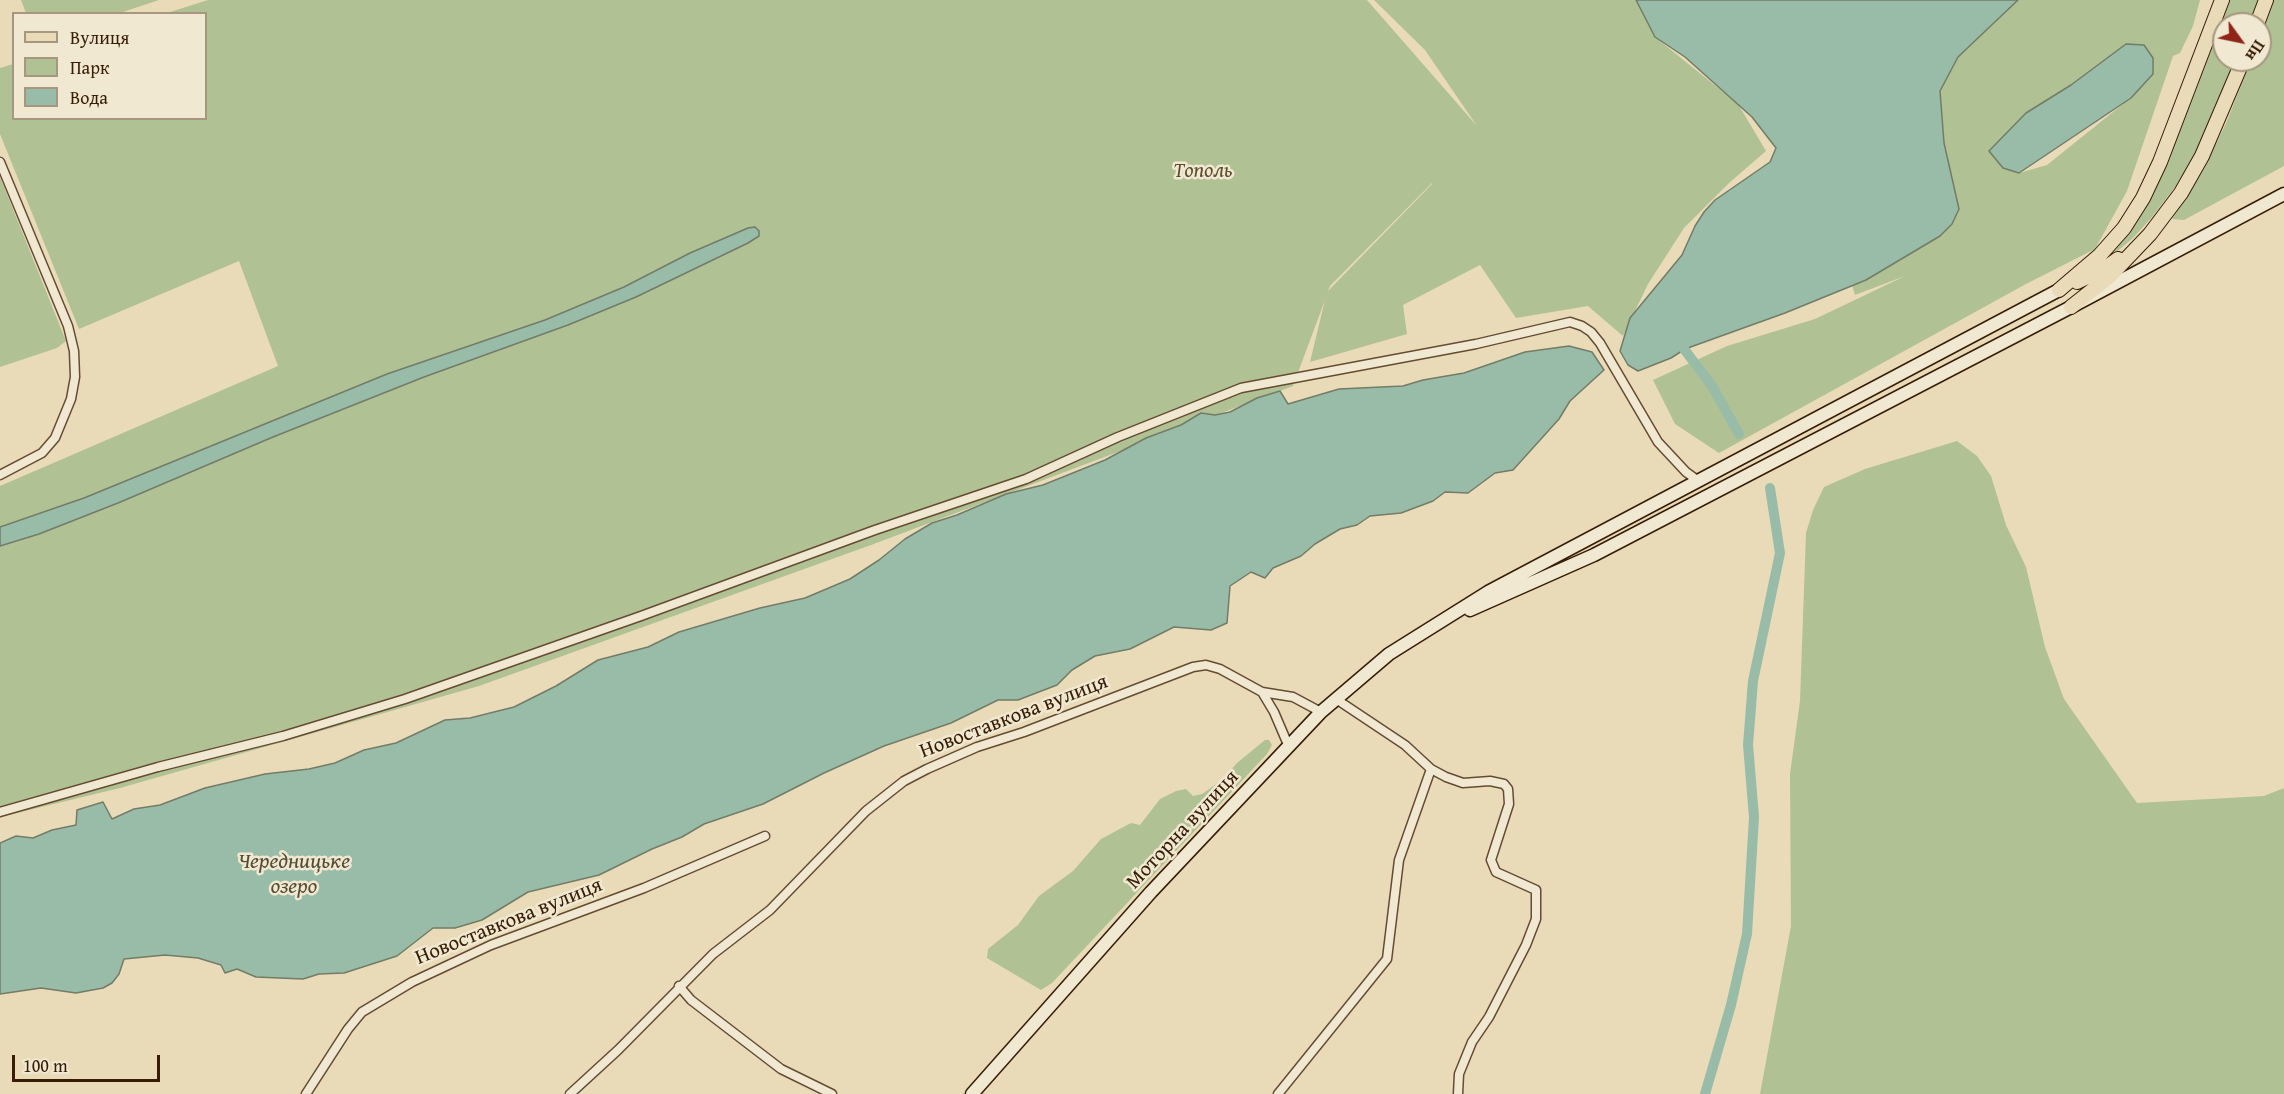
<!DOCTYPE html>
<html>
<head>
<meta charset="utf-8">
<style>
  body { margin:0 }
  #map { position:relative; width:2284px; height:1094px; overflow:hidden; background:#e9dbb8; font-family:"Gentium Book Plus",serif }
  canvas { display:block }
  .legend { position:absolute; left:12px; top:12px; width:195px; height:108px; box-sizing:border-box; background:#f1e8d1; border:2px solid #a7977f; margin:0; padding:8px 10px; list-style:none; font-size:18px; color:#371d05 }
  .legend li { display:flex; align-items:center; gap:12px; height:30px }
  .legend b { width:30px; border:2px solid #a7977f }
  .north { position:absolute; left:2212px; top:12px; width:60px; height:60px; box-sizing:border-box; background:#f1e8d1; border:2px solid #a7977f; border-radius:50%; rotate:123deg; font-size:16px; font-weight:700; line-height:24px; text-align:center; color:#371d05 }
  .north::after { content:''; display:block; margin:auto; width:21px; height:27px; background:#8f2418; clip-path:polygon(50% 0,100% 100%,50% 72%,0 100%) }
  .scale { position:absolute; left:12px; top:1055px; width:148px; height:27px; box-sizing:border-box; border:3px solid #371d05; border-top:0; padding-left:8px; font-size:18px; line-height:21px; white-space:nowrap; color:#371d05; -webkit-text-stroke:4px #f1e8d1; paint-order:stroke }
</style>
</head>
<body>
<div id="map">
<canvas width="2284" height="1094"></canvas>
<ul class="legend">
<li><b style="height:8px;background:#e9dbb8"></b>Вулиця</li>
<li><b style="height:16px;background:#b0c194"></b>Парк</li>
<li><b style="height:16px;background:#99bca8"></b>Вода</li>
</ul>
<div class="north">Пн</div>
<div class="scale">100 m</div>
</div>
<script>
const ctx = document.querySelector('canvas').getContext('2d');
ctx.lineJoin = 'round';
function fill(path, color) { ctx.fillStyle = color; ctx.fill(path, 'evenodd'); }
const shape = rows => new Path2D(rows.map(r => 'M' + r).join(''));
function strokePath(path, color, width, dash) { ctx.strokeStyle = color; ctx.lineWidth = width; ctx.lineCap = dash ? 'butt' : 'round'; ctx.setLineDash(dash || []); ctx.stroke(path); }
function drawText(font, color, halo, rows, align = 'center') {
  ctx.font = font + ' "Gentium Book Plus",serif'; ctx.lineWidth = 5; ctx.setLineDash([]); ctx.textBaseline = 'middle'; ctx.strokeStyle = halo; ctx.fillStyle = color; for (const [text, x, y, turn = 0] of rows) {
    ctx.save(); ctx.translate(x, y); ctx.rotate((+turn || 0) * Math.PI / 180); ctx.textAlign = isNaN(turn) ? turn : align; if (halo) ctx.strokeText(text, 0, 0); ctx.fillText(text, 0, 0); ctx.restore();
  }
}
const green = shape([
  [21,0,159,0,117,14,26,13],
  [208,0,1367,0,1477,126,1425,50,1374,0,1636,0,1655,37,1738,104,1766,151,1729,183,1684,228,1648,284,1623,336,1588,306,1516,318,1480,265,1403,305,1407,334,1310,362,1325,300,1293,386,871,545,479,686,120,788,0,817,0,486,278,366,239,261,79,329,0,134,0,68,13,64,14,118,206,118,206,14,167,13],
  [1432,183,1432,184,1328,291,1330,286],
  [2018,0,2200,0,2193,26,2180,53,2173,56,2127,191,2095,249,2026,284,1719,453,1675,424,1653,380,1727,346,1815,319,1905,276,1855,295,1852,285,1940,236,1959,209,1944,143,1940,91,1958,57],
  [2126,44,2153,74,2123,104,2047,165,2019,173,2003,168,2071,85],
  [2229,0,2258,0,2249,24,2224,24,2224,60,2235,60,2196,152,2175,187,2152,217,2133,238,2107,260,2127,234,2153,193],
  [2273,0,2284,0,2284,166,2184,220,2172,219,2204,169,2227,121,2251,60,2260,60,2260,36],
  [0,177,66,341,57,348,0,367],
  [1957,441,1977,456,1991,476,2006,525,2026,567,2045,647,2064,699,2137,803,2264,796,2284,788,2284,1094,1760,1094,1791,926,1790,774,1800,701,1806,533,1813,510,1824,487,1865,469],
  [1265,740,1269,740,1272,745,1267,754,1052,983,1041,990,987,958,988,949,1018,925,1039,896,1073,871,1101,839,1131,823,1140,825,1160,799,1176,791,1186,789,1193,796,1202,794,1222,780,1237,763]
]);
const water = shape([
  [1636,0,2018,0,1958,57,1940,91,1944,143,1959,209,1952,224,1940,236,1866,280,1785,313,1685,349,1671,358,1638,371,1628,365,1620,351,1630,318,1682,255,1695,226,1704,212,1715,200,1770,162,1776,148,1752,117,1685,57,1655,37,1636,0],
  [2126,44,2144,45,2153,58,2153,74,2131,98,2019,173,2003,168,1989,151,2026,113,2071,85,2126,44],
  [755,227,759,231,759,236,748,243,636,297,568,325,424,377,273,437,118,503,39,534,0,546,0,527,84,498,387,374,545,320,624,287,690,253,748,228,755,227],
  [1569,346,1592,352,1604,370,1570,401,1559,419,1513,470,1495,473,1468,493,1445,492,1433,501,1401,513,1370,516,1357,525,1340,529,1315,544,1301,556,1273,568,1265,578,1251,572,1230,586,1227,623,1211,630,1174,627,1130,649,1095,656,1072,670,1057,685,1018,700,998,700,951,723,884,746,824,773,763,804,704,824,682,837,652,849,599,875,528,892,482,920,455,928,433,928,397,956,344,973,319,974,303,979,256,977,237,969,225,973,221,965,198,958,165,955,124,959,119,974,112,983,103,988,76,993,41,988,0,994,0,843,16,836,33,838,52,830,76,825,77,810,103,802,112,819,134,809,160,805,205,788,265,774,309,769,335,763,364,750,396,743,445,720,470,718,514,707,556,686,598,660,648,647,679,632,760,608,805,598,850,579,879,560,905,539,932,523,957,515,1006,494,1043,485,1105,460,1146,438,1181,425,1201,413,1215,415,1230,412,1257,398,1280,391,1288,404,1339,389,1403,386,1423,380,1464,373,1525,352,1569,346]
]);
const canal = shape([
  [1684,349,1712,386,1739,434],
  [1705,1094,1731,1005,1747,934,1754,817,1748,745,1753,681,1780,553,1770,488]
]);
const street = shape([
  [0,162,68,326,74,351,75,377,71,399,55,438,42,453,0,475],
  [1262,692,1274,712,1289,747],
  [1336,699,1405,745,1431,769,1446,777,1463,783,1490,781,1504,784,1508,789,1509,804,1491,860,1496,872,1536,890,1536,919,1526,945,1489,1017,1472,1042,1459,1074,1458,1094],
  [0,812,158,767,283,736,405,699,641,616,875,530,1026,479,1118,437,1241,388,1476,344,1570,322,1582,326,1591,332,1600,343,1658,442,1686,472,1697,480],
  [679,986,691,1000,781,1069,832,1094],
  [306,1094,348,1029,362,1012,412,982,491,945,644,888,765,836],
  [570,1094,618,1050,713,954,770,910,866,811,904,781,927,769,977,747,1024,732,1193,667,1206,665,1220,669,1262,692,1293,697,1321,712],
  [1278,1094,1387,959,1399,860,1431,769]
]);
const secondary = shape([
  [1470,610,1594,555,2071,307,2284,194],
  [972,1094,1151,892,1321,712,1389,654,1488,592,2059,290]
]);
const primary = shape([
  [2257,24,2266,0],
  [2077,282,2107,267,2118,259],
  [2059,290,2100,255,2124,228,2143,198,2160,162,2222,0],
  [2071,307,2109,277,2150,234,2181,193,2202,156,2243,60]
]);
const parkNames = [
  ["Тополь",1203,172]
];
const streetNames = [
  ["Новоставкова вулиця",1014,717,-21],
  ["Моторна вулиця",1183,830,-47],
  ["Новоставкова вулиця",509,922,-22]
];
const waterNames = [
  ["Чередницьке",294,862],
  ["озеро",294,887]
];
fill(green, '#b0c194');
fill(water, '#99bca8');
strokePath(water, '#727c67', 1.5);
strokePath(canal, '#99bca8', 10);
strokePath(street, '#644c32', 11);
strokePath(secondary, '#371d05', 15);
strokePath(primary, '#371d05', 16);
strokePath(street, '#f1e8d1', 8);
strokePath(secondary, '#f1e8d1', 12);
strokePath(primary, '#e9dbb8', 14);
drawText('italic 21px', '#5b4e30', '#f1e8d1', parkNames);
drawText('21px', '#371d05', '#f1e8d1', streetNames);
drawText('italic 22px', '#544d36', '#f1e8d1', waterNames);
</script>
</body>
</html>
